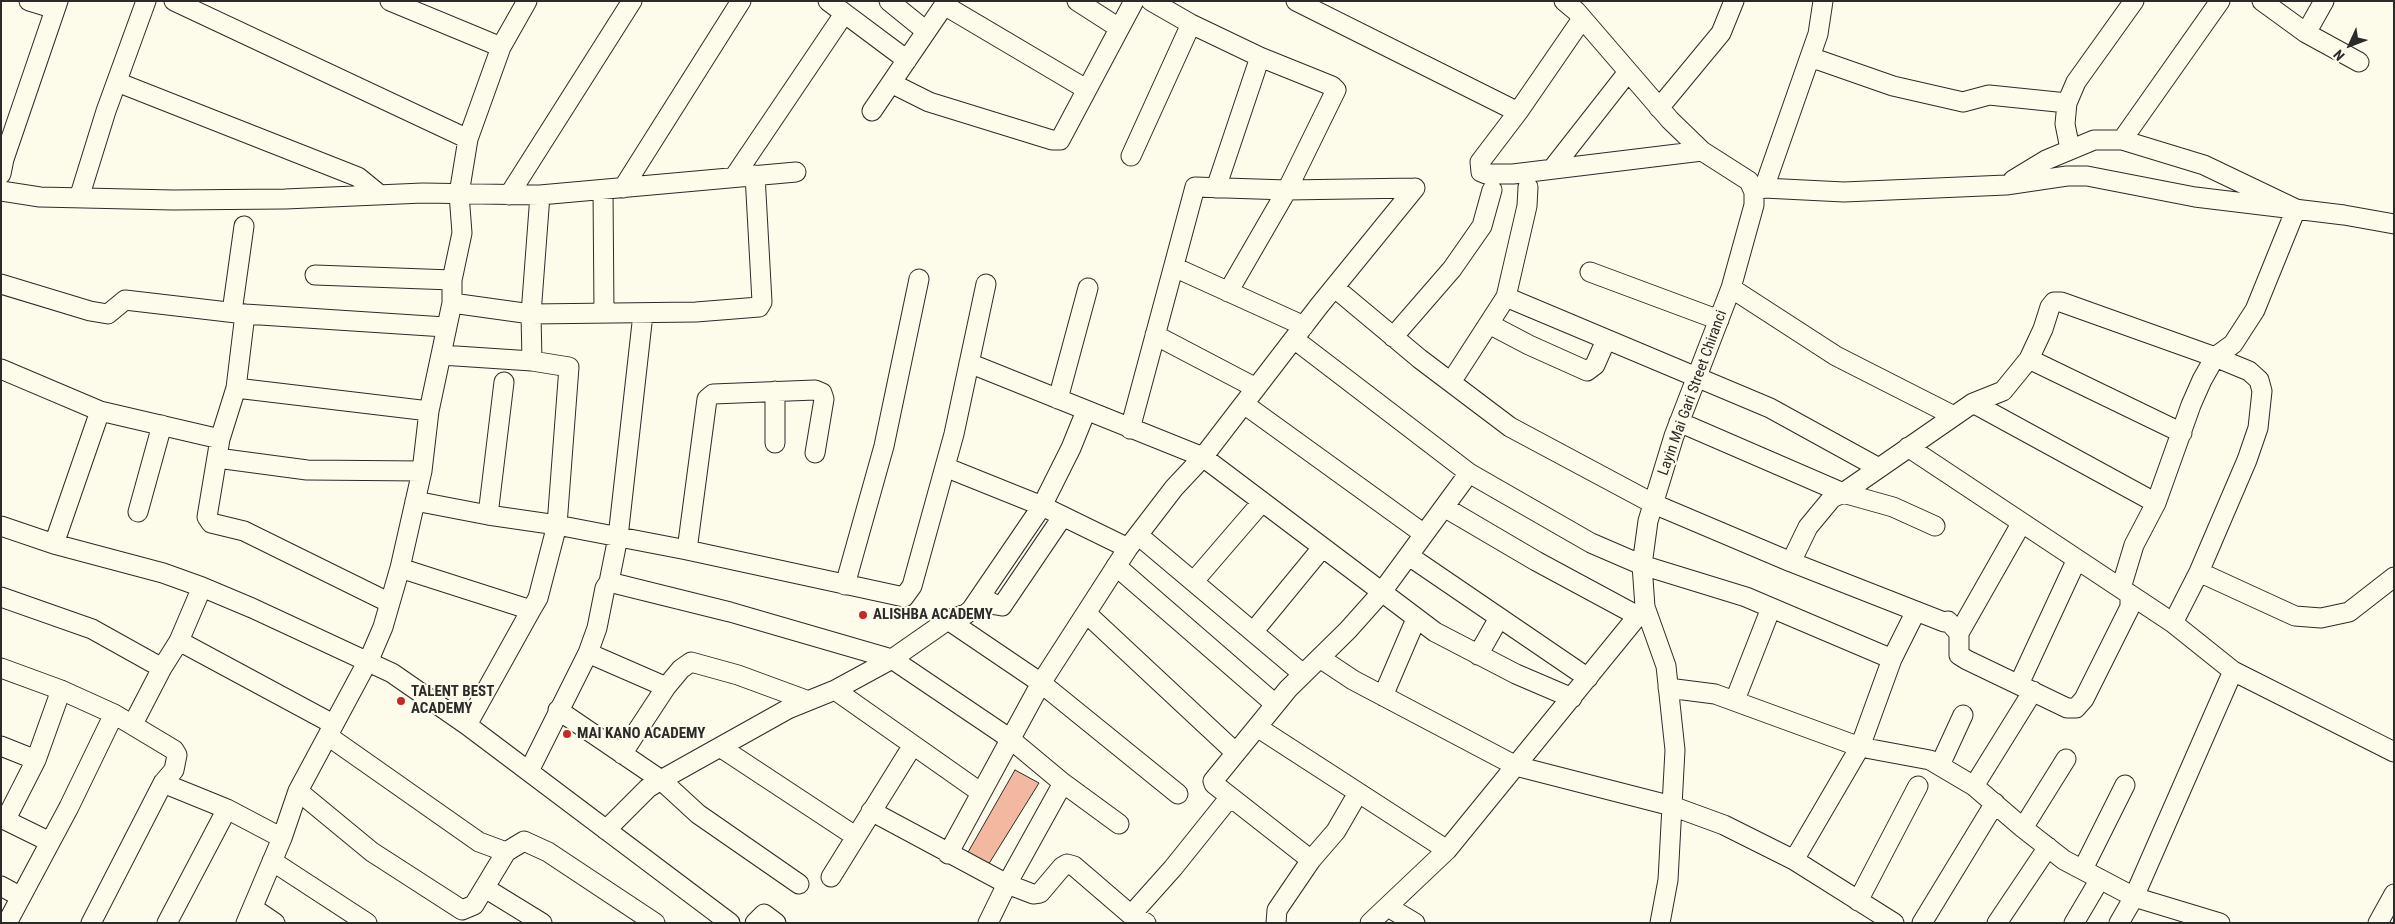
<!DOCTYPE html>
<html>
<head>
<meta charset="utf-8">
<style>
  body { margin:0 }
  #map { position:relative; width:2395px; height:924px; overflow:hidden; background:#fdfbea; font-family:"Roboto Condensed",sans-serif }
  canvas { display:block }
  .frame { position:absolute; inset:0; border:2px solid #2b2b2b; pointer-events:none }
  .north { position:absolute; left:2325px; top:20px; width:50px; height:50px; -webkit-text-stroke:4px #fdfbea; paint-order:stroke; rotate:227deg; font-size:14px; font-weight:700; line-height:20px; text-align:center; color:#2b2b2b }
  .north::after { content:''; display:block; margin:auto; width:18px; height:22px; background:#2b2b2b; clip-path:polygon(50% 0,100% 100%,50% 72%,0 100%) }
</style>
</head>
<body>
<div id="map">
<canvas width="2395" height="924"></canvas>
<div class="frame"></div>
<div class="north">N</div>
</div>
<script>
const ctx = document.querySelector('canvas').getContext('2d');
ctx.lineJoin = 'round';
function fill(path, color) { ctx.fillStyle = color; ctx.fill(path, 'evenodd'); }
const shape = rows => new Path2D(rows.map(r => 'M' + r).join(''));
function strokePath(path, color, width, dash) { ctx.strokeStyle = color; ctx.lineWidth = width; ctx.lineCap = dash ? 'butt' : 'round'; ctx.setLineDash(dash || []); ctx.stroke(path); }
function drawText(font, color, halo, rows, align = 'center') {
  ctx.font = font + ' "Roboto Condensed",sans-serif'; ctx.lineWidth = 4; ctx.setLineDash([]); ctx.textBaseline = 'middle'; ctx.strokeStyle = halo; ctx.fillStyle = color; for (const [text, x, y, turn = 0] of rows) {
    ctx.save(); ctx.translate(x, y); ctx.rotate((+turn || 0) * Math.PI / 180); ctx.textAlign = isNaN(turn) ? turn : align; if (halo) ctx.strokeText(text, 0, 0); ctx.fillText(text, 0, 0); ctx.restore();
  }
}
const building = shape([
  [1015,770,1039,783,985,870,967,854,1015,770]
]);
const street = shape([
  [29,1,55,9],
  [174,1,468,139],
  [390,1,501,47],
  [828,1,907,60],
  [889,1,926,31],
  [1077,1,1119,28],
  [1151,1,1191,24,1260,57,1332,86,1336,90,1287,190,1228,292],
  [1296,1,1518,112],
  [1564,1,1576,11,1670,120,1702,151,1749,181,1754,192,1754,205,1731,288,1674,436,1648,521,1642,565,1645,607,1666,666,1675,750,1668,880,1660,923],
  [2262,1,2306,33,2359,62],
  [944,5,1086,89],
  [1582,19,1518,112,1480,162,1481,172,1486,174,1513,174,1702,151],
  [2306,33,2324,1],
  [1810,57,1893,86,1963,102,1989,95,2067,103],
  [117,82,358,177,380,195],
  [891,83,929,102,1052,140,1060,140,1134,1],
  [1659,108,1721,33,1734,1],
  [872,111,947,1],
  [2070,149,2065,124,2067,103,2076,82,2134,1],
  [1131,156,1191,24],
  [1552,169,1628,72],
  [1,174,4,159,58,1],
  [734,177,844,14],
  [2013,180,2046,160,2094,140,2122,140,2220,1],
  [623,188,741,1],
  [1216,188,1260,57],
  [1764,188,1818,34,1823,1],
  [603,190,604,313],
  [1,191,40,197,173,200,285,199,423,193,540,195,796,172],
  [1754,192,1764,188,1844,192,2006,185,2067,176,2087,176,2195,197,2344,215,2394,224],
  [509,195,632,1],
  [79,198,106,111,146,1],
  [1174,267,1304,326],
  [1590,272,1719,320],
  [315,275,452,280],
  [1,284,90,311,108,314,125,300,245,314,445,327],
  [1335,288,1420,359,1510,427,1654,504,1791,562,1944,622,1948,621,1959,633,1959,655,1967,660,2067,708,2076,708,2084,699,2130,607,2130,595,2121,588],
  [1731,288,1836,356,1954,416],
  [1506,297,1770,408,1879,468],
  [452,303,531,314,696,312,759,307,762,302,755,175],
  [232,312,244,226],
  [245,314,236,388,220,439,207,517,211,523,244,531,390,603],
  [1489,324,1529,345,1587,371,1595,365,1606,340],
  [1155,335,1256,388],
  [1393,337,1452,269,1482,226,1492,190],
  [1294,339,1469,473,1591,543,1642,565,1746,597,1892,659],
  [441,355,532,361,569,367,557,525,538,598,531,610],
  [2029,359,2182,433],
  [532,361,531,314,540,195],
  [969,363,1203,457,1435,632,1516,674,1572,698],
  [1,369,100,411,220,439],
  [1451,382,1506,297,1527,206,1528,187],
  [236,388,429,411],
  [1058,399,1088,288],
  [1973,403,2156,503],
  [1244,404,1424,534],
  [1679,422,1843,493,1893,507,1935,526],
  [1130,429,1195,187,1287,190,1415,188],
  [775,443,775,391],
  [1908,447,2173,623,2233,671,2394,752],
  [217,458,307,470,422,471],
  [945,467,1042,506,1128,548],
  [415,501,488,515,557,525,687,550,904,597,912,586,954,434,986,284],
  [1444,507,1536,561,1638,616],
  [138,512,162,425],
  [488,515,504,382],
  [1,526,54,544,163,573,202,587,252,608,392,673,467,725,730,923],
  [1138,535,1303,674],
  [54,544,100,411],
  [687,550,707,399,713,394,815,390,822,393,824,399,815,453],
  [1409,556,1588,678],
  [1791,562,1808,527,1832,498,1843,493,1973,403,2003,391,2029,359,2043,329,2050,307,2054,302,2061,302,2215,357,2249,371,2259,380,2262,391,2258,428,2247,460,2199,572,2173,623],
  [1116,566,1275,704],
  [400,568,531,610,467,725],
  [2199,572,2295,616,2321,618,2349,612,2394,577],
  [1194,581,1262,502],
  [609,582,730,612,892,659,1009,738,1063,783,1119,824],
  [845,585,884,446,919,279],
  [2121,588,2134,545,2156,503,2191,405,2202,380,2215,357,2233,344,2255,310,2296,209,2204,165,2122,140],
  [1,597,92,629,162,668],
  [981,597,996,605,1002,606,1063,516],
  [1086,613,1236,753],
  [948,620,1041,683,1178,794],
  [1253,632,1322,548],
  [1959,633,2021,524],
  [179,641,333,724],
  [588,653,666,687],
  [1478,655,1499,618],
  [1320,658,1353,680,1516,766,1672,806,1724,825,1794,860,1894,923],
  [1,668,61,690,114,714,174,750,177,755,174,770,163,783,91,923],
  [2019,684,2077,559],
  [1668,688,1715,694,1860,747,1930,760,1974,786,2023,828,2064,860,2134,897,2220,923],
  [835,690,980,792],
  [1383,696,1416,619],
  [1735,700,1771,608],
  [558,710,661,780,698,814,799,884],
  [133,724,162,668,179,641,202,587],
  [1257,727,1447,850],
  [328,736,479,842,506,852],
  [1,746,36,760],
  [720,747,855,836],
  [622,754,666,687,681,669,691,662,738,675,806,700],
  [1940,765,1963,715],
  [529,771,588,653,597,628,605,588,609,582,618,537,643,314],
  [163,783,227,809,282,838],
  [1974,786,2033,691],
  [298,791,372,852,462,910,474,905,506,852,524,841,548,852,655,923],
  [871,811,1007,884,1033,894,1040,893,1062,867,1067,864,1074,866,1131,915,1146,923],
  [1,818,50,842],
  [6,819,36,760,61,690],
  [2023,828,2066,759],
  [606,830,648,788,661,780,788,709,835,690,892,659,948,620,966,614,971,610,1042,506,1071,448,1086,411],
  [948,854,1041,683,1128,548,1174,488,1203,457,1319,306,1415,188],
  [1311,860,1214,784,1213,781,1288,689,1348,630,1381,593,1469,473],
  [1794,860,1860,747,1892,659,1916,611],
  [272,861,367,923],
  [2083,869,2125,785],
  [831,877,913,745],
  [1,886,21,897],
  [485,888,542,923],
  [1858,901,1918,786],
  [1388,907,1415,923],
  [253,908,275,923],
  [1131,915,1173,868,1230,797],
  [7,923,69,807,114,714],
  [167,923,227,809],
  [246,923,282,838,298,791,371,655,383,627,400,568,422,471,429,411,452,303,452,280,462,233,459,194,468,139,501,47,527,1],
  [755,923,764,914,776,923],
  [988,923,1007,884,1063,783],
  [1276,923,1277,910,1311,860,1336,831,1358,793],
  [1370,923,1447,850,1645,607],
  [1922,923,1995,803],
  [1997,923,2048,847],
  [2074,923,2100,879],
  [2119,923,2134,897,2233,671],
  [2378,923,2394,894]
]);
const markers = [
  [863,615,5,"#c62828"],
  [401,701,5,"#c62828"],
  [567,734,5,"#c62828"]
];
const streetNames = [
  ["Layin Mai Gari Street Chiranci",1693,393,-70]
];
const poiNames = [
  ["ALISHBA ACADEMY",873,615],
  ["TALENT BEST",411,692],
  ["ACADEMY",411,709],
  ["MAI KANO ACADEMY",577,734]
];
fill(building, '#f2b8a0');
strokePath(building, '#2b2b2b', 1);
strokePath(street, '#2b2b2b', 21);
strokePath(street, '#fdfbea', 19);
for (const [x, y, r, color] of markers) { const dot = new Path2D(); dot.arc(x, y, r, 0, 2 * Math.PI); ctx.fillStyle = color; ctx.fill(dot); strokePath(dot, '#fdfbea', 2); }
drawText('15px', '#2b2b2b', '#fdfbea', streetNames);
drawText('bold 15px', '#2b2b2b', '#fdfbea', poiNames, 'left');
</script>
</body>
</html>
